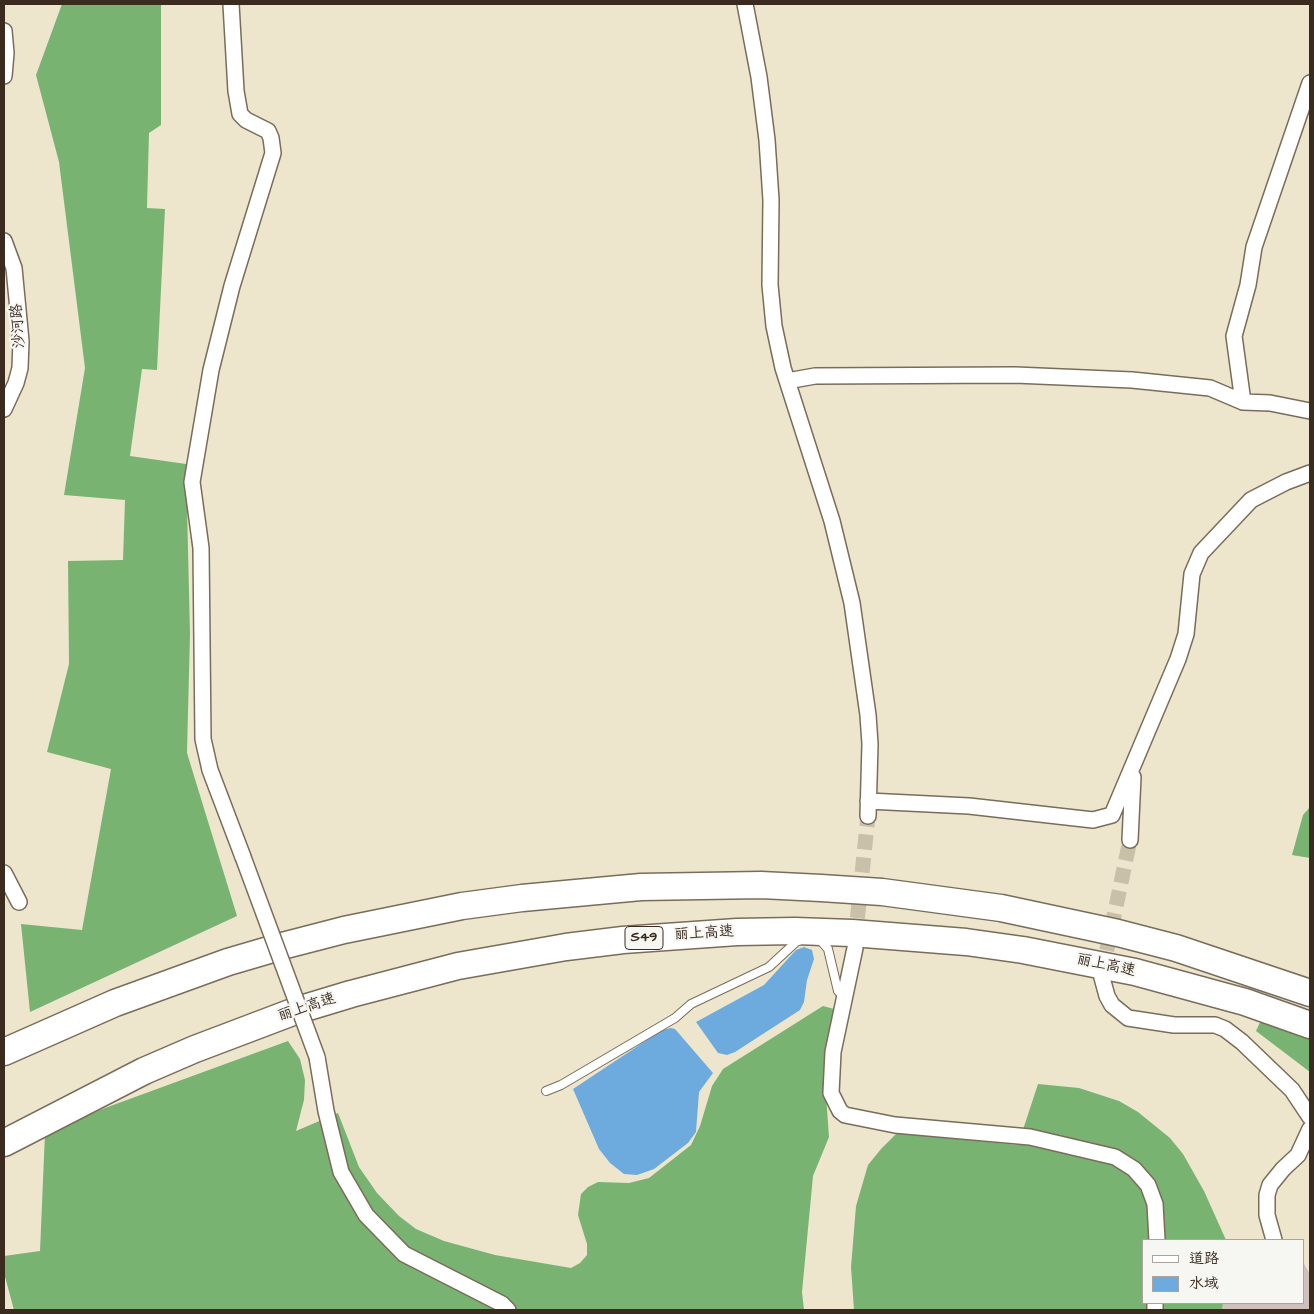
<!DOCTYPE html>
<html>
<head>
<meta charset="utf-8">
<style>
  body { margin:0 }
  #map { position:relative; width:1314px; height:1314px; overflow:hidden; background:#ede6cc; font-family:"Architects Daughter","LXGW WenKai TC",sans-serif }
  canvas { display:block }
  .frame { position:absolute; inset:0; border:5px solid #3b2a1e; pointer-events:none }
  .legend { position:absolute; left:1142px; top:1239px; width:162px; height:65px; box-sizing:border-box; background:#f6f6f2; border:1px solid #aba49d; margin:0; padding:6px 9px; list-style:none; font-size:15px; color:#3b2a1e }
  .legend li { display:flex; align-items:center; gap:10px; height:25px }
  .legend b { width:25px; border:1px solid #aba49d }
</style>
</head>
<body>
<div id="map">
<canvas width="1314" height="1314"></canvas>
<div class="frame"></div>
<ul class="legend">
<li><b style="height:6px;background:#fff"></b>道路</li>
<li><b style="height:14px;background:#6dabdf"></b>水域</li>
</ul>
</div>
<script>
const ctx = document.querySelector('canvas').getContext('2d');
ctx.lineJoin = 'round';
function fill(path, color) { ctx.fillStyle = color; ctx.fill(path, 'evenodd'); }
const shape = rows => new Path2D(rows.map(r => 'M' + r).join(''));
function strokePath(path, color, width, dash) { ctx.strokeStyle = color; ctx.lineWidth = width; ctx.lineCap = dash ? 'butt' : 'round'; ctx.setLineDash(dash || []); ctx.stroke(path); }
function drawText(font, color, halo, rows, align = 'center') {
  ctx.font = font + ' "Architects Daughter","LXGW WenKai TC",sans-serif'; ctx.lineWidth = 4.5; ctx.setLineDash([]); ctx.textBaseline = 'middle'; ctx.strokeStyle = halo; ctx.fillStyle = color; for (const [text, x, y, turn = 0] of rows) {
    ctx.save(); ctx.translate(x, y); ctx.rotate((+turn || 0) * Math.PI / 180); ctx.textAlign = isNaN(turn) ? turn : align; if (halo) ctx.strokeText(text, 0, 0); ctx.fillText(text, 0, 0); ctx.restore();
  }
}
const industrial = shape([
  [1303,1262,1310,1274,1310,1310,1222,1310,1223,1303,1303,1303]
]);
const forest = shape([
  [62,4,161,4,161,125,149,133,147,208,165,209,157,370,142,369,130,456,186,464,190,634,187,753,237,916,30,1012,21,924,82,930,111,769,47,752,69,664,68,561,123,560,125,500,64,495,85,368,59,162,36,75],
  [1310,807,1310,858,1292,855,1303,815],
  [823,1006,834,1009,825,1081,829,1137,813,1176,802,1292,804,1310,14,1310,4,1273,4,1256,40,1251,45,1133,105,1108,288,1041,300,1059,305,1080,304,1100,296,1131,338,1113,359,1167,377,1193,399,1216,416,1229,444,1241,495,1255,571,1268,580,1263,587,1255,587,1244,578,1215,581,1194,588,1187,598,1182,629,1183,649,1178,691,1145,700,1126,712,1086,723,1069],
  [1262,1018,1310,1032,1310,1072,1256,1031],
  [1038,1084,1079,1088,1119,1101,1138,1112,1170,1138,1183,1154,1204,1191,1226,1240,1143,1240,1143,1303,1223,1303,1222,1310,854,1310,851,1267,856,1206,868,1165,881,1149,897,1133,1018,1145]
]);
const water = shape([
  [804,947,812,950,814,959,807,980,804,1002,800,1010,735,1052,727,1055,718,1053,696,1022,764,985,796,950],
  [671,1028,675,1029,713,1073,699,1092,696,1132,688,1143,654,1169,637,1175,624,1174,610,1163,599,1149,573,1089,662,1030]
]);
const streetTunnel = shape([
  [855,941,868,816],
  [1102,973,1130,840]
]);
const lane = shape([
  [816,940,821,941,828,949,838,991,845,998],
  [546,1091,561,1085,675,1018,691,1004,769,967,796,942,803,939]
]);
const street = shape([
  [231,4,236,91,240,114,246,120,268,131,271,138,273,153,232,286,211,370,192,482,201,548,203,739,210,770,243,857],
  [745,4,759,77,767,140,771,200,770,285,774,326,783,368,832,521,852,603,868,715,870,744,868,816],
  [4,31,6,53,4,76],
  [4,241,14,268,21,341,20,368,16,383,4,409],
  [787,381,815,376,1015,375,1132,380,1210,388,1243,402,1270,403,1310,411],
  [1243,402,1234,336,1248,285,1254,247,1310,83],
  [868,801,969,806,1093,820,1112,815,1178,659,1186,634,1192,574,1201,553,1251,500,1286,482,1310,473],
  [1130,840,1133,777],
  [4,873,19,902],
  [855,948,833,1052,831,1093,840,1111,845,1115,895,1125,1030,1137,1115,1157,1134,1169,1148,1185,1155,1204,1157,1240],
  [1101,974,1107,996,1112,1005,1128,1018,1174,1025,1215,1025,1225,1029,1242,1042,1292,1090,1310,1117],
  [317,1057,326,1111,341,1172,366,1215,404,1254,502,1304,508,1310],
  [1274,1240,1267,1215,1267,1195,1270,1185,1283,1169,1298,1155,1310,1129],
  [1155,1310,1155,1303]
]);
const highway = shape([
  [4,1052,115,1003,228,962,286,945,344,930,462,906,522,898,641,887,761,885,821,888,882,892,1001,908,1118,933,1176,948,1310,993],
  [4,1143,144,1071,195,1049,298,1010,351,994,458,966,566,947,623,940,737,932,795,931,852,933,966,942,1023,950,1135,972,1245,1002,1310,1025]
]);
const streetBridge = shape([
  [243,857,317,1057]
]);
const shields = [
  [644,938,38]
];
const shieldNames = [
  ["S49",644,938]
];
const streetNames = [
  ["沙河路",19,326,-94],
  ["丽上高速",704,934,-3],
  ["丽上高速",1106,966,12],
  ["丽上高速",307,1008,-18]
];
fill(industrial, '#d0c0bc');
fill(forest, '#79b372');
fill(water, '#6dabdf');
strokePath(streetTunnel, '#c9c0a9', 15, [15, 8]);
strokePath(lane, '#796c5b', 10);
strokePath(street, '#796c5b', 18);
strokePath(highway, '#796c5b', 29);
strokePath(lane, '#fff', 8);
strokePath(street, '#fff', 15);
strokePath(highway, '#fff', 26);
strokePath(streetBridge, '#796c5b', 18, []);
strokePath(streetBridge, '#fff', 15);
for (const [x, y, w] of shields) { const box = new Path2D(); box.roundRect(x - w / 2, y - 11.5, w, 23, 4); ctx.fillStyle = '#f6f6f2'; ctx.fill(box); strokePath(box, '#3b2a1e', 1); }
drawText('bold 14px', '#3b2a1e', null, shieldNames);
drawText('15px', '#3b2a1e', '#f6f6f2', streetNames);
</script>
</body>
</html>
